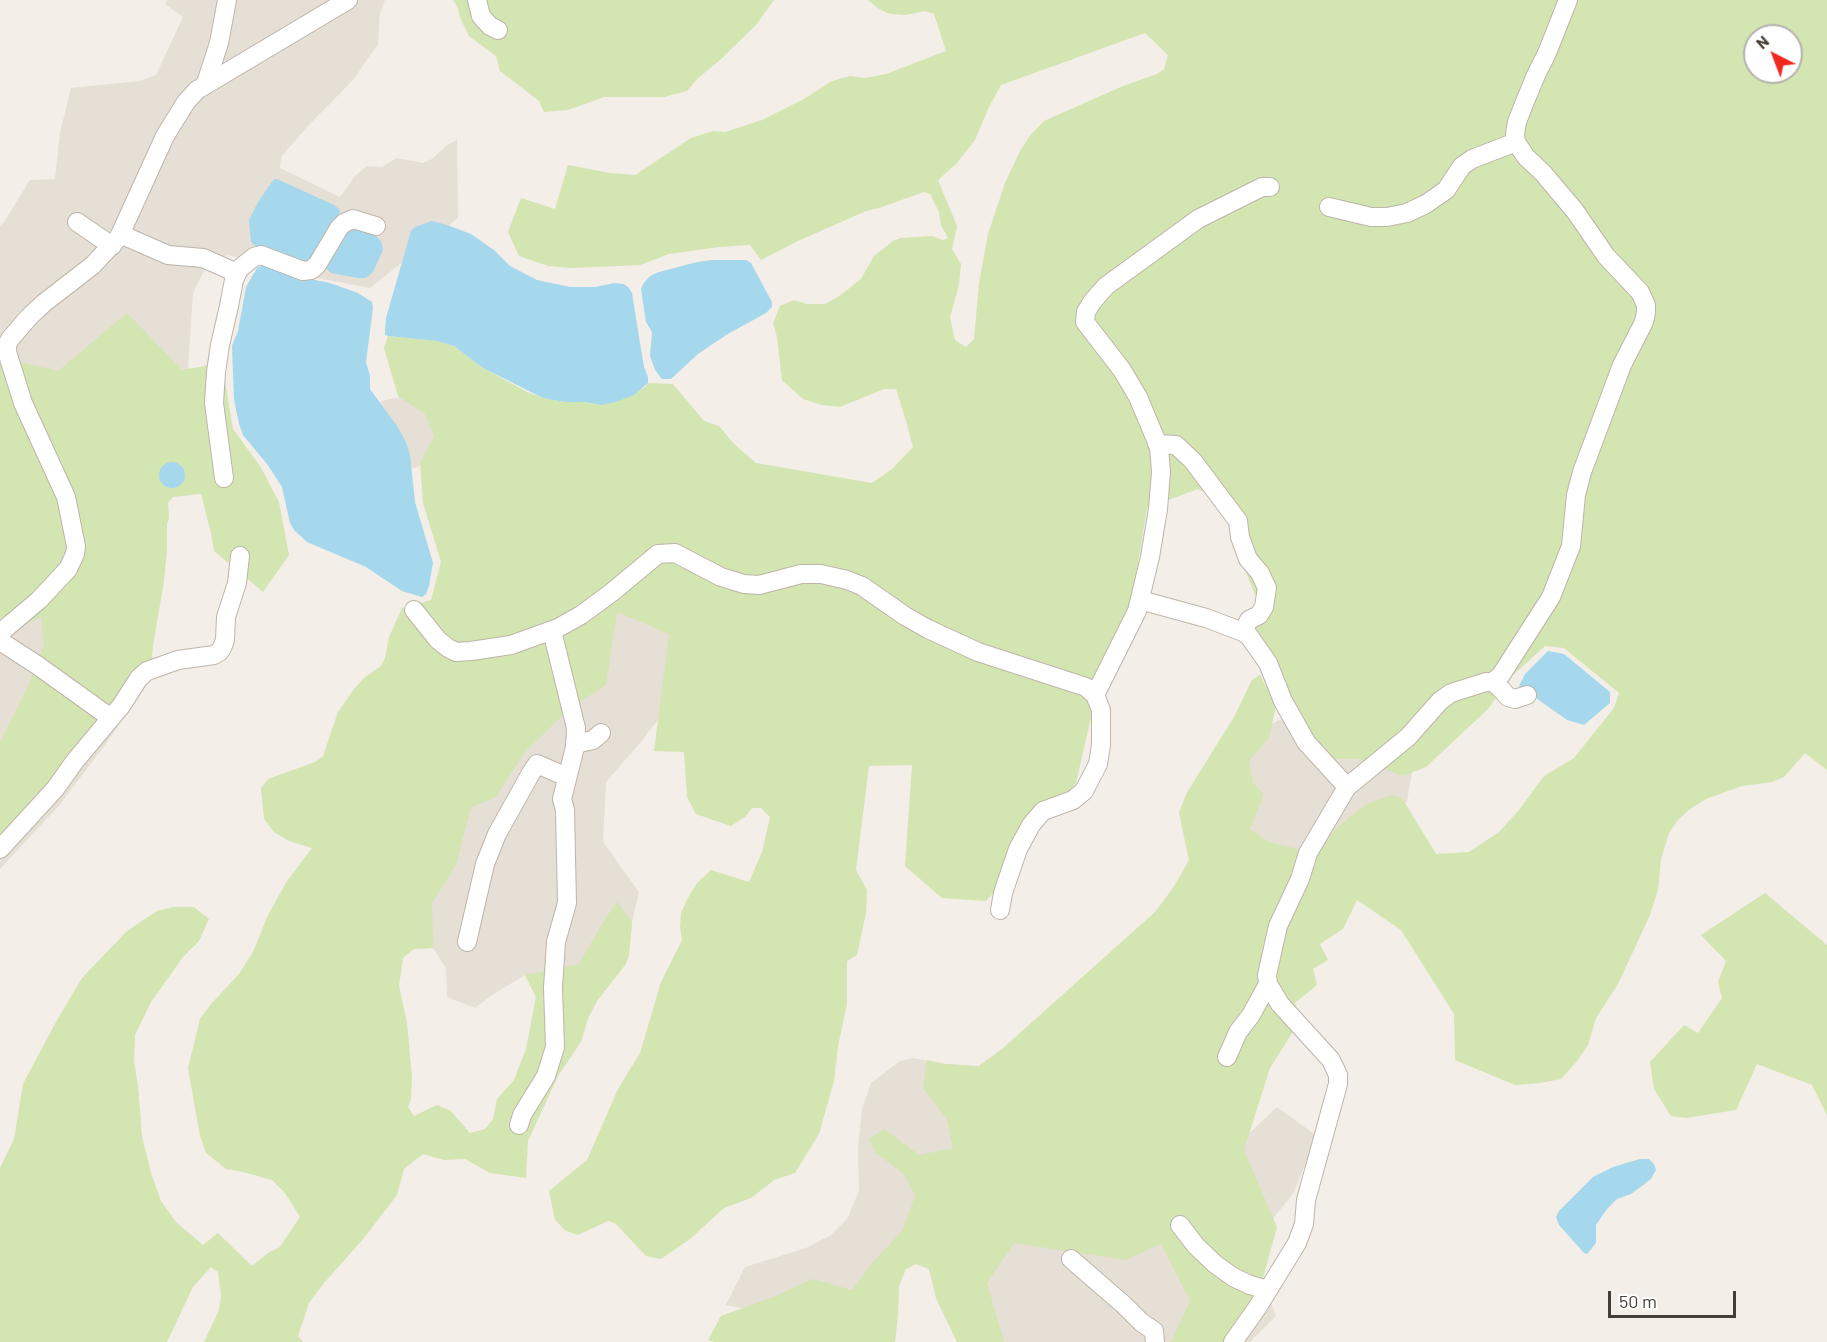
<!DOCTYPE html>
<html>
<head>
<meta charset="utf-8">
<style>
  body { margin:0 }
  #map { position:relative; width:1827px; height:1342px; overflow:hidden; background:#f3eee7; font-family:Barlow,sans-serif }
  canvas { display:block }
  .north { position:absolute; left:1743px; top:24px; width:60px; height:60px; box-sizing:border-box; background:#fff; border:2px solid #b5b2af; border-radius:50%; rotate:318deg; font-size:16px; font-weight:700; line-height:24px; text-align:center; color:#453e36 }
  .north::after { content:''; display:block; margin:auto; width:21px; height:27px; background:#f1281f; clip-path:polygon(50% 0,100% 100%,50% 72%,0 100%) }
  .scale { position:absolute; left:1608px; top:1291px; width:128px; height:27px; box-sizing:border-box; border:3px solid #453e36; border-top:0; padding-left:8px; font-size:18px; line-height:21px; white-space:nowrap; color:#453e36; -webkit-text-stroke:4px #fff; paint-order:stroke }
</style>
</head>
<body>
<div id="map">
<canvas width="1827" height="1342"></canvas>
<div class="north">N</div>
<div class="scale">50 m</div>
</div>
<script>
const ctx = document.querySelector('canvas').getContext('2d');
ctx.lineJoin = 'round';
function fill(path, color) { ctx.fillStyle = color; ctx.fill(path, 'evenodd'); }
const shape = rows => new Path2D(rows.map(r => 'M' + r).join(''));
function strokePath(path, color, width, dash) { ctx.strokeStyle = color; ctx.lineWidth = width; ctx.lineCap = dash ? 'butt' : 'round'; ctx.setLineDash(dash || []); ctx.stroke(path); }
const residential = shape([
  [167,0,385,0,380,13,378,44,353,80,306,128,281,157,280,168,340,197,355,176,367,166,382,167,397,158,423,163,432,159,447,145,457,140,458,218,370,288,302,275,227,255,206,267,193,293,186,398,81,630,146,684,105,745,58,807,0,869,0,226,4,222,30,180,55,179,60,133,71,88,140,81,156,75,183,17,165,4],
  [438,389,463,446,415,468,398,466,368,412,382,401],
  [612,582,704,612,691,677,640,743,606,782,603,842,639,892,632,922,629,955,625,965,597,1001,588,1018,581,1042,528,1041,536,997,525,975,492,995,475,1008,447,997,446,968,433,948,414,949,429,853],
  [1304,708,1413,767,1407,801,1360,838,1283,865,1233,849,1242,773,1263,728],
  [1002,1049,1223,1158,1277,1107,1317,1136,1293,1194,1261,1233,1260,1275,1276,1316,1250,1342,957,1342,936,1298,929,1269,916,1264,795,1319,726,1305,745,1267,806,1248,831,1235,847,1219,859,1191,858,1148,862,1109,871,1083,900,1061,914,1058,945,1064,979,1066]
]);
const green = shape([
  [453,0,774,0,756,25,720,60,697,79,687,91,664,97,604,97,568,110,544,112,539,101,500,71,496,56,469,36,461,20,457,6],
  [868,0,1827,0,1827,770,1805,753,1784,777,1772,782,1742,786,1706,799,1690,809,1678,820,1669,833,1661,859,1658,890,1650,915,1618,984,1596,1018,1588,1045,1578,1060,1561,1079,1540,1083,1515,1085,1455,1060,1454,1014,1401,930,1357,900,1343,929,1320,944,1328,960,1313,969,1317,985,1295,1003,1301,1019,1270,1068,1244,1150,1277,1227,1260,1289,1224,1342,1171,1342,1190,1301,1161,1244,1125,1260,1014,1243,987,1283,1004,1342,957,1342,936,1298,929,1269,916,1264,906,1269,899,1286,898,1315,895,1342,714,1342,708,1340,721,1316,773,1297,813,1279,852,1290,874,1261,902,1231,915,1196,904,1174,876,1153,869,1139,884,1129,919,1155,953,1148,947,1119,923,1088,927,1060,945,1064,979,1066,1002,1049,1155,912,1173,888,1189,860,1179,813,1186,794,1234,717,1252,680,1260,675,1276,706,1269,738,1249,761,1253,783,1264,794,1250,829,1269,842,1318,854,1336,828,1367,804,1392,795,1402,798,1436,854,1469,852,1499,832,1519,810,1544,776,1574,758,1614,708,1619,693,1564,648,1545,646,1510,678,1488,709,1426,767,1403,776,1359,759,1325,759,1251,628,1257,600,1234,542,1228,504,1198,489,1147,508,1133,594,1099,683,1076,783,1040,828,1014,871,986,901,942,898,905,866,912,765,869,766,856,870,867,890,866,913,857,955,847,961,847,1004,838,1046,834,1081,819,1134,795,1173,774,1180,751,1198,724,1208,690,1239,661,1259,646,1256,615,1223,608,1221,578,1235,566,1231,555,1220,549,1191,587,1160,618,1089,640,1053,661,982,682,940,680,927,681,913,688,898,697,883,711,870,749,882,762,852,770,817,761,808,752,808,745,817,731,826,696,814,687,797,684,752,654,751,669,634,617,612,606,685,570,708,525,752,495,798,471,807,456,865,432,903,433,948,414,949,403,958,399,986,407,1023,412,1077,411,1099,408,1107,414,1116,437,1105,451,1111,470,1133,485,1129,493,1119,497,1099,514,1080,526,1049,536,997,525,975,579,964,603,922,617,902,632,922,629,955,625,965,597,1001,588,1018,581,1042,558,1076,528,1141,526,1178,490,1173,465,1159,444,1160,423,1154,404,1169,397,1195,364,1238,324,1283,309,1303,298,1336,303,1342,204,1342,219,1310,221,1296,218,1272,211,1267,193,1287,167,1342,0,1342,0,1168,14,1139,23,1084,57,1020,82,978,127,931,157,911,173,907,194,907,209,919,199,941,183,957,151,1002,135,1035,134,1061,138,1086,142,1136,151,1173,161,1201,176,1222,203,1245,218,1233,252,1266,268,1253,280,1247,300,1217,285,1193,272,1180,243,1172,226,1169,206,1153,200,1136,188,1068,200,1019,211,1004,239,974,253,952,268,915,287,881,312,848,289,841,274,832,264,819,261,788,268,779,315,762,323,756,338,712,354,689,364,678,381,666,385,658,389,637,402,608,431,600,441,562,423,503,420,463,434,436,425,414,398,396,384,348,388,336,437,341,454,346,483,368,527,392,543,398,565,402,585,402,601,405,644,388,648,383,673,384,704,421,719,426,734,444,756,463,872,483,892,469,913,447,906,421,896,389,884,389,840,407,822,405,803,399,782,380,777,337,773,323,780,306,794,300,807,304,825,304,838,297,861,279,874,256,893,241,901,238,932,236,943,240,948,238,941,225,939,212,930,194,924,192,879,208,866,211,798,241,761,260,750,245,719,247,669,254,640,265,571,268,548,266,519,256,508,232,521,198,555,209,568,165,610,173,635,175,691,138,713,131,725,132,762,120,802,100,832,81,850,76,865,78,886,74,946,51,934,14,925,11,906,15,890,14,879,9],
  [1145,33,1168,55,1164,69,1157,74,1123,86,1044,121,1031,134,1020,151,1005,183,988,234,979,283,974,339,966,347,955,340,950,317,959,285,961,264,952,249,957,226,938,180,956,164,975,140,989,107,1001,85],
  [1755,36,1791,36,1791,72,1755,72],
  [127,313,182,370,222,363,233,429,260,466,279,502,289,555,263,592,214,551,211,533,201,494,173,497,168,502,169,519,167,524,167,549,164,581,153,646,152,657,154,662,71,759,0,836,0,742,28,686,44,644,41,617,0,636,0,348,12,360,58,371],
  [1765,893,1827,945,1827,1115,1812,1085,1757,1064,1736,1110,1686,1118,1671,1116,1654,1089,1650,1062,1684,1025,1698,1033,1722,998,1718,982,1726,961,1701,935]
]);
const water = shape([
  [274,179,277,179,334,205,340,210,339,216,313,260,302,264,254,245,251,242,249,220,258,202],
  [432,221,447,225,471,234,494,250,510,266,537,280,570,287,596,287,614,283,624,284,629,288,632,293,640,343,644,367,648,377,648,383,634,395,616,402,601,405,585,402,565,402,543,398,483,368,454,346,437,341,388,336,385,335,385,330,386,318,411,231,415,227],
  [352,227,370,231,381,241,383,250,373,272,366,278,357,278,331,273,325,267,338,241],
  [712,260,746,260,751,263,772,302,772,307,766,313,726,335,698,354,671,379,662,379,655,370,650,356,652,332,646,322,641,289,643,284,650,276,659,272,697,262],
  [262,265,290,275,330,283,358,293,372,302,373,308,366,362,370,376,370,389,397,426,406,442,410,455,415,502,433,563,429,586,426,594,422,597,402,591,366,567,307,542,294,530,290,523,282,487,267,464,243,435,239,424,234,400,232,346,238,331,246,287,257,268],
  '159 475a13 13 0 1 1 26 0a13 13 0 1 1-26 0Z',
  [1548,651,1564,654,1610,692,1610,703,1584,725,1567,720,1519,686,1525,674],
  [1640,1159,1649,1159,1654,1164,1656,1170,1651,1179,1631,1194,1617,1199,1607,1209,1596,1225,1596,1243,1587,1254,1584,1253,1559,1225,1556,1217,1559,1211,1593,1177,1613,1167]
]);
const minor = shape([
  [477,0,481,16,490,26,498,30],
  [206,83,219,43,227,0],
  [1329,207,1371,217,1387,217,1407,213,1426,204,1446,190,1462,166,1472,159,1516,142],
  [77,222,112,246],
  [120,234,168,255,203,258,237,273],
  [1157,444,1176,445,1193,461,1238,521,1240,537,1248,559,1260,573,1267,588,1264,607,1259,615,1249,620,1243,632],
  [224,478,214,403,216,372,220,345,229,306,234,280,239,269,254,257,261,255,303,271,311,270,317,265,339,228,344,223,353,219,376,226],
  [1140,600,1206,618,1243,632,1249,636,1268,663,1283,701,1306,742,1347,787],
  [414,610,438,640,448,648,456,652,471,651,511,645,558,628,581,615,611,593,658,554,675,553,721,577,744,584,759,585,801,574,821,574,847,580,862,586,905,616,928,629,978,652,1086,687,1095,695,1101,710,1101,745,1098,764,1084,791,1073,800,1043,811,1031,825,1018,849,1003,893,1000,910],
  [0,633,39,600,68,569,75,554,76,546,66,497,23,403,7,352,7,345,10,339,29,317,44,303,93,265,119,237,165,136,186,102,197,90,348,0],
  [0,641,37,665,111,718],
  [1493,682,1501,689,1508,697,1515,699,1527,695],
  [1095,695,1137,611,1150,557,1158,509,1161,472,1159,447,1138,397,1122,370,1085,322,1086,312,1092,302,1106,286,1198,219,1262,187,1270,187],
  [575,744,593,740,601,733],
  [0,849,55,789,75,761,121,706,139,678,147,671,178,660,214,655,219,652,222,648,225,640,226,617,237,583,240,556],
  [467,942,485,864,497,834,531,773,537,764,567,777],
  [1227,1057,1238,1032,1251,1015,1268,984],
  [519,1125,522,1115,546,1076,555,1047,553,988,556,942,567,903,565,810,562,799,575,747,576,728,552,631],
  [1180,1225,1196,1246,1215,1264,1233,1277,1250,1285,1268,1290],
  [1071,1259,1124,1305,1141,1322,1154,1331,1155,1342],
  [1233,1342,1257,1308,1297,1243,1304,1224,1306,1200,1338,1084,1338,1075,1331,1060,1280,1004,1268,984,1267,975,1278,926,1300,879,1308,853,1347,787,1408,737,1440,701,1451,693,1486,682,1493,682,1501,675,1551,597,1571,546,1576,495,1582,472,1622,365,1644,322,1646,312,1646,305,1640,292,1606,256,1575,211,1543,173,1526,157,1516,142,1515,134,1517,122,1524,104,1536,75,1547,53,1568,0]
]);
fill(residential, '#e6dfd5');
fill(green, '#d3e5b1');
fill(water, '#a5d8ed');
strokePath(minor, '#beb4aa', 20);
strokePath(minor, '#fff', 18);
</script>
</body>
</html>
